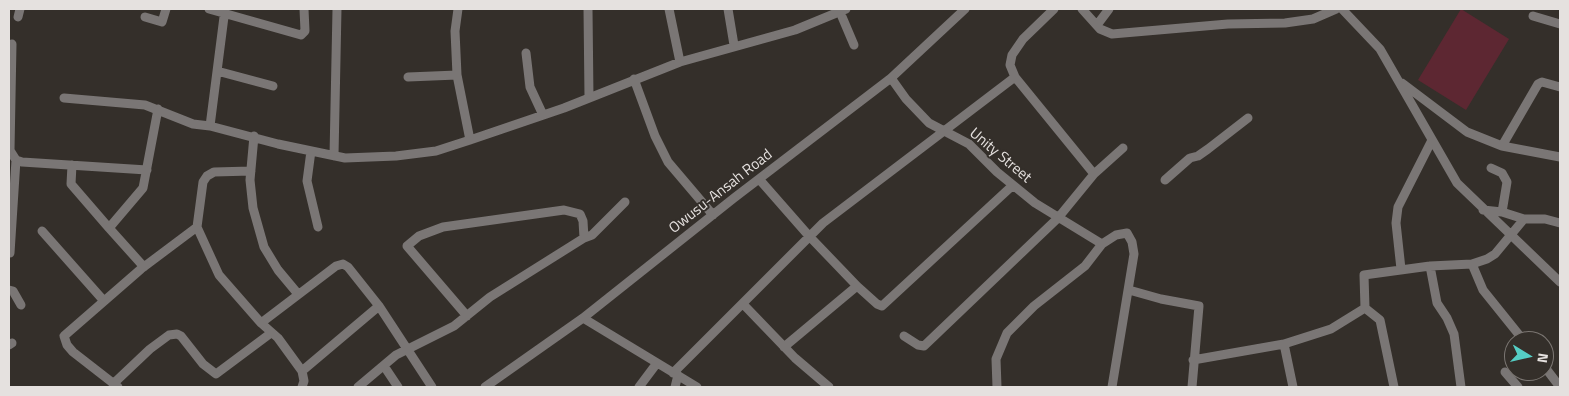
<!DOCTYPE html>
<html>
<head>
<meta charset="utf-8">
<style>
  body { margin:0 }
  #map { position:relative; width:1569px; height:396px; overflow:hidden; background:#342f2a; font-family:"Titillium Web",sans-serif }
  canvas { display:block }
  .frame { position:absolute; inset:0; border:10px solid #e5e1df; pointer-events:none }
  .north { position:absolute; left:1504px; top:331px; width:50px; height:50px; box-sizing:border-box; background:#342f2a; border:1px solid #7b7672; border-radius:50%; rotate:99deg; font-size:14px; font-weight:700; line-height:20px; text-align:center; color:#e5e1df }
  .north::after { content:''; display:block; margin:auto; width:18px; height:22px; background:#55cec5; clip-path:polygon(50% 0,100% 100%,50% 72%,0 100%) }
</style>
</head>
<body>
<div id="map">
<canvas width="1569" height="396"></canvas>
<div class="frame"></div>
<div class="north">N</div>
</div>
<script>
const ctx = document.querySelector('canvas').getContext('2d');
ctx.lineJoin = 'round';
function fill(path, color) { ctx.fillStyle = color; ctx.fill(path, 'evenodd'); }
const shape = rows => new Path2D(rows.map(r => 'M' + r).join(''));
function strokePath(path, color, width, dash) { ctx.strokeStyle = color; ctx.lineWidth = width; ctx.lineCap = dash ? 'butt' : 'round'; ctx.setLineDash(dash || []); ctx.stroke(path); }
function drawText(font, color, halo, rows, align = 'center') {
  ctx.font = font + ' "Titillium Web",sans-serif'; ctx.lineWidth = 4; ctx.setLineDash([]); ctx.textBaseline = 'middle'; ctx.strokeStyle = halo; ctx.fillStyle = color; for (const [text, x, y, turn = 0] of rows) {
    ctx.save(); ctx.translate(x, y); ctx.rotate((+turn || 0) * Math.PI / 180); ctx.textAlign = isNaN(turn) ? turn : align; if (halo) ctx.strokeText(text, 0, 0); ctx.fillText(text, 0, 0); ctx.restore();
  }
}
const green = shape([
  [1461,9,1509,39,1466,110,1418,80]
]);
const minor = shape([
  [209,9,301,35,305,31,304,9],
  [458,9,455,31,457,75,470,140],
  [588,9,589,98],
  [669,9,680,62],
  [728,9,734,45],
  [1082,9,1100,29,1112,34,1228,24,1285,23,1313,19,1336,9],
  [1342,9,1380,49,1457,183,1560,282],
  [840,12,854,45],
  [1533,16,1560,24],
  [18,17,20,9],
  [145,17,162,22,166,9],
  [1097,25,1109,9],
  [526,53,530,87,543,115],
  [217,71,273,86],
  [408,77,457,75],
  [891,78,906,99,929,123,969,144,997,172,1035,203,1102,244],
  [634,79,655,136,668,162,713,215],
  [1402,83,1467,132,1502,146,1538,84,1542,82,1560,87],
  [64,98,145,105,193,124,210,126,278,144,345,158,396,156,436,151,470,140,564,108,680,62,795,30,846,9],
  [210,126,225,9],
  [254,136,250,180,253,208,264,247,278,270,298,294],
  [1502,146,1560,157],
  [9,149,16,160,22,162,147,170],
  [10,150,12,44],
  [311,151,307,181,318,227],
  [334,156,337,9],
  [72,165,71,184,109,228],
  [1491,168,1502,173,1507,182,1502,212],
  [1094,174,1123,148],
  [759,179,809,236,857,286,877,304,882,306,1012,186],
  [1165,180,1190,158,1198,156,1208,149,1248,118],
  [1483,210,1502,212,1524,219,1545,219,1560,223],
  [197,227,219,275,261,323,278,338,302,371,304,381,302,387],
  [42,231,104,301],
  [10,253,16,160],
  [1472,264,1483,290,1524,341],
  [1430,266,1437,303,1447,318,1454,334,1461,387],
  [144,267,109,228,143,188,158,109],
  [1401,269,1396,223,1398,207,1431,142],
  [9,290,13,291,21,305],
  [1129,290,1161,299,1199,306,1192,387],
  [743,304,795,358,829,387],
  [467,316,407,246,419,236,443,227,564,210,580,214,583,221,584,238],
  [583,318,697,387],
  [261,323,336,266,343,264,348,267,379,306,432,387],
  [904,336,918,345,924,346,1058,218,1094,174,1015,77,1010,65,1012,55,1023,39,1054,9],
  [1284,344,1293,387],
  [9,345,12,343],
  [784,347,857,286],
  [1193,360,1284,344,1331,329,1365,308],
  [384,366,398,387],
  [1544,366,1560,387],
  [302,371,379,306],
  [1505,372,1518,387],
  [673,373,823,223,1015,77],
  [113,384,150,349,169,335,177,334,181,336,203,364,216,374,271,333],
  [118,387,73,352,67,345,64,336,141,269,197,227,203,182,207,176,214,172,251,171],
  [358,387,396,355,454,326,490,297,584,238,592,235,625,202],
  [485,387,583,318,734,198,891,78,965,9],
  [639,387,657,363],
  [675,387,678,375],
  [997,387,996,359,1007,333,1034,306,1085,266,1102,244,1116,235,1127,233,1132,242,1134,254,1112,387],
  [1394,387,1380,320,1365,308,1364,275,1430,266,1472,264,1487,259,1495,254,1524,219]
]);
const streetNames = [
  ["Unity Street",1000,156,40],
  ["Owusu-Ansah Road",721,192,-38]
];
fill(green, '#5d2732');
strokePath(minor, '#7a7675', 9);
drawText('15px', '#e5e1df', '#342f2a', streetNames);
</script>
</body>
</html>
